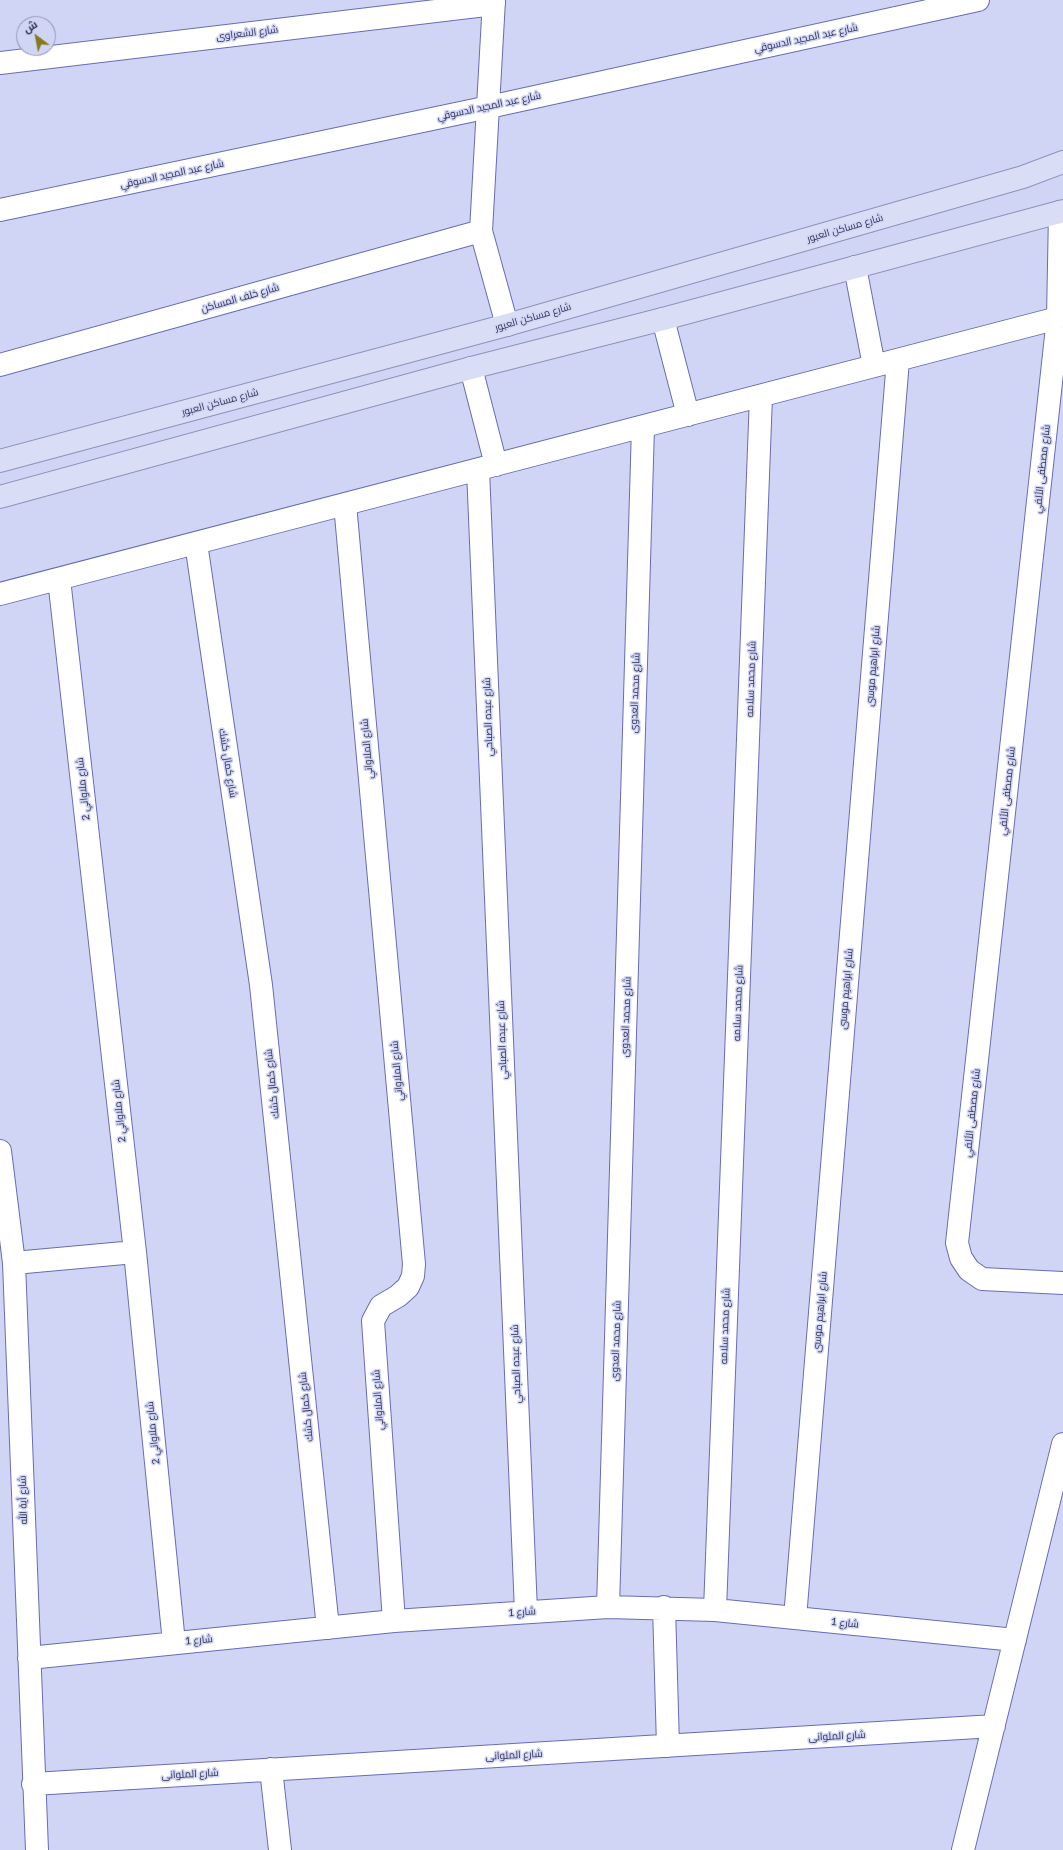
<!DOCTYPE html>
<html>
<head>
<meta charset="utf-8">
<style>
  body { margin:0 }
  #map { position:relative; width:1063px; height:1850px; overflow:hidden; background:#d1d5f5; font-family:Lato,Cairo,sans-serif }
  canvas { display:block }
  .north { position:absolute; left:16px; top:16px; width:40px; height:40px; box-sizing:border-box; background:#d1d5f5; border:1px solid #9093b3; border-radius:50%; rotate:328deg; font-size:11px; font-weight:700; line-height:16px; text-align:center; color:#2f3150 }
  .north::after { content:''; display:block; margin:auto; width:14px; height:18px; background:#87791d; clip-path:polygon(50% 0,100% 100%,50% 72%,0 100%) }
</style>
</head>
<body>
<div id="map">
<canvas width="1063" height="1850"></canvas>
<div class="north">ش</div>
</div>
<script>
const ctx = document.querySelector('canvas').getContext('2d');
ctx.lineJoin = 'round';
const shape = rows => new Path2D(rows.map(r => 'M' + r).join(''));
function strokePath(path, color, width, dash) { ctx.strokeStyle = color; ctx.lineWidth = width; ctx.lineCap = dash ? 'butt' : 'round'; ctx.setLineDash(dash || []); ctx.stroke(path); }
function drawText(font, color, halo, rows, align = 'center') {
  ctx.font = font + ' Lato,Cairo,sans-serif'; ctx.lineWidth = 3; ctx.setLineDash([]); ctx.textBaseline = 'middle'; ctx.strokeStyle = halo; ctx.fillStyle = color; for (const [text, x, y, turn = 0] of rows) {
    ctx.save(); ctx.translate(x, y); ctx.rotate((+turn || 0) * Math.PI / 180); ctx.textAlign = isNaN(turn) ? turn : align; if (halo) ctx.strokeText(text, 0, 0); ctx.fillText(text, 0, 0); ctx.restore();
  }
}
const street = shape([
  [494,0,481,231,507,325],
  [0,63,494,4],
  [0,210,489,107,978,0],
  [1060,212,1058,318,957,1243,961,1258,969,1270,982,1279,1063,1283],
  [855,267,874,366],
  [663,319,688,415],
  [0,365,481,231],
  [471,368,496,465],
  [478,470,526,1611],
  [345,504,414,1264,413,1276,408,1287,398,1296,381,1306,373,1321,394,1621],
  [196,543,261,985,328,1628],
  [59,579,135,1252,174,1643],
  [0,594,1058,318],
  [0,1151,14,1263,37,1850],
  [14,1263,135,1252],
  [608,1607,643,427],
  [664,1607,668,1746],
  [715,1610,761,396],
  [795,1618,898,360],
  [29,1658,394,1621,608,1607,715,1610,1015,1640],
  [271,1769,280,1850],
  [33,1784,994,1726],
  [963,1850,1063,1444]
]);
const primary = shape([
  [0,461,507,325,1023,177,1063,162],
  [0,497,471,368,663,319,1063,211]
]);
const streetNames = [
  ["شارع الشعراوى",247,33,-7],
  ["شارع عبد المجيد الدسوقي",806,38,-12],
  ["شارع عبد المجيد الدسوقي",489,106,-12],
  ["شارع عبد المجيد الدسوقي",172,174,-12],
  ["شارع مساكن العبور",845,228,-16],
  ["شارع خلف المساكن",240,298,-16],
  ["شارع مساكن العبور",533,317,-16],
  ["شارع مساكن العبور",220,402,-15],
  ["شارع مصطفى الألفي",1042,469,-84],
  ["شارع ابراهيم موسى",873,666,-85],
  ["شارع محمد سلامه",751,679,-88],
  ["شارع محمد العدوى",635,693,-88],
  ["شارع عبده الصباحي",488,717,-92],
  ["شارع الملاواني",367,749,-95],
  ["شارع كمال كشك",228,763,81],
  ["شارع ملاواني 2",83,789,-96],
  ["شارع مصطفى الألفي",1007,791,-84],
  ["شارع ابراهيم موسى",846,989,-85],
  ["شارع محمد سلامه",738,1003,-88],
  ["شارع محمد العدوى",626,1017,-88],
  ["شارع عبده الصباحي",502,1040,-92],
  ["شارع الملاواني",397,1071,-95],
  ["شارع كمال كشك",272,1084,-96],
  ["شارع ملاواني 2",119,1111,-96],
  ["شارع مصطفى الألفي",972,1113,-84],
  ["شارع ابراهيم موسى",820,1312,-85],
  ["شارع محمد سلامه",725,1326,-88],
  ["شارع محمد العدوى",616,1341,-88],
  ["شارع عبده الصباحي",516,1364,-92],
  ["شارع الملاواني",378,1400,-94],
  ["شارع كمال كشك",306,1407,-96],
  ["شارع ملاواني 2",153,1433,-96],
  ["شارع أية الله",23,1500,-92],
  ["شارع 1",522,1612,-4],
  ["شارع 1",845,1623,6],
  ["شارع 1",199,1640,-5],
  ["شارع الملوانى",837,1736,-3],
  ["شارع الملوانى",514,1755,-3],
  ["شارع الملوانى",190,1774,-3]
];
strokePath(street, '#686cb3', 24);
strokePath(primary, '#8e92b8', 24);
strokePath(street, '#fff', 22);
strokePath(primary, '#daddf6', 22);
drawText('10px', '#2f3150', '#d1d5f5', streetNames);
</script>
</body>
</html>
